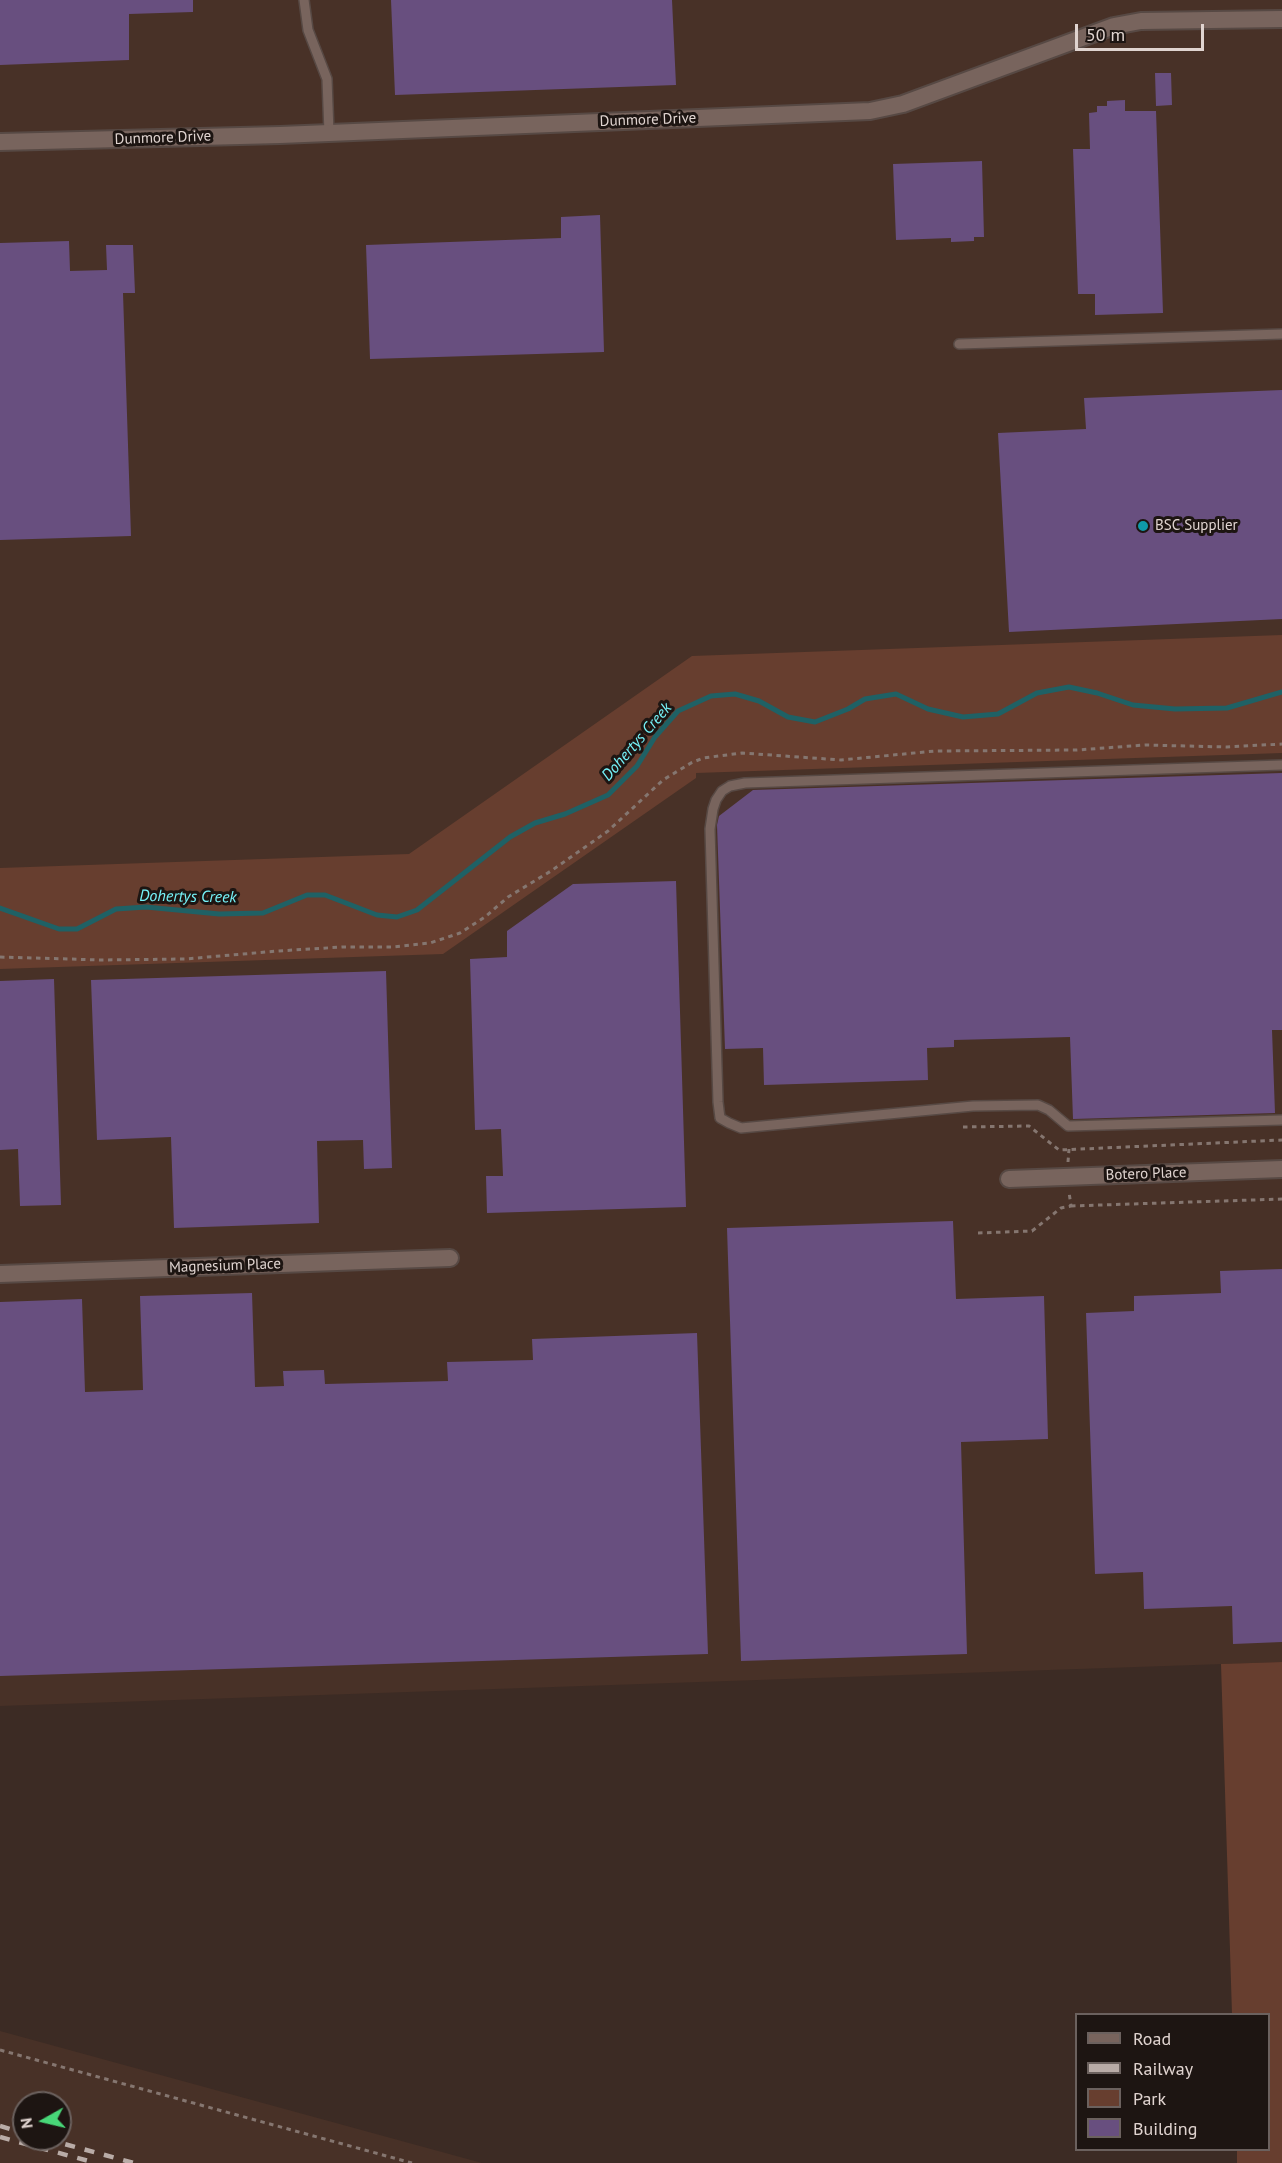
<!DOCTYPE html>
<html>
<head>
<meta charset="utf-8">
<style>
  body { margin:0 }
  #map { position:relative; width:1282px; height:2163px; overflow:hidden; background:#3c2b24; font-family:"PT Sans",sans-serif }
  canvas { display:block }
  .legend { position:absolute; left:1075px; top:2013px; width:195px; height:138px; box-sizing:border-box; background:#1d1512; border:2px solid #6b615e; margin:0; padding:8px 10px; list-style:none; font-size:18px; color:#e0d4d0 }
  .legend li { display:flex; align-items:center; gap:12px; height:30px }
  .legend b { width:30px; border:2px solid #6b615e }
  .north { position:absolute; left:12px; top:2091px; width:60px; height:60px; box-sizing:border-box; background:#1d1512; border:2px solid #6b615e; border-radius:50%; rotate:262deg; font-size:16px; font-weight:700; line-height:24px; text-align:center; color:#e0d4d0 }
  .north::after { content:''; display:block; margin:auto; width:21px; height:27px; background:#48d778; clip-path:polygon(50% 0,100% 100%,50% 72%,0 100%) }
  .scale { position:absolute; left:1075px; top:24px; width:129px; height:27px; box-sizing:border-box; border:3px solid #e0d4d0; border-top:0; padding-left:8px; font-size:18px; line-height:21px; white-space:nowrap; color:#e0d4d0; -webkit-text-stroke:4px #1d1512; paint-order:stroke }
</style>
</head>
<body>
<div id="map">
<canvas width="1282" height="2163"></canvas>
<ul class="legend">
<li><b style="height:8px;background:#78645d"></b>Road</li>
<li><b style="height:8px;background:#b9aca7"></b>Railway</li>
<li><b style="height:16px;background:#673e2f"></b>Park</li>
<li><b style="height:16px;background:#684f7f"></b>Building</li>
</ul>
<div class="north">N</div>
<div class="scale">50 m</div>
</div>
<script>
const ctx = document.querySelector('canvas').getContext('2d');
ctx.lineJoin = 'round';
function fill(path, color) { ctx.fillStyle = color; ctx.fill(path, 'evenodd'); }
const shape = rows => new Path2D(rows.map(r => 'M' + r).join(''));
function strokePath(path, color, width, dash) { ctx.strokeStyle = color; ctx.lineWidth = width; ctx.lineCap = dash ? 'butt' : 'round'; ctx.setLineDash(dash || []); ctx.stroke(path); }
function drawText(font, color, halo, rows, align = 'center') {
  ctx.font = font + ' "PT Sans",sans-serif'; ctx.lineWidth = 6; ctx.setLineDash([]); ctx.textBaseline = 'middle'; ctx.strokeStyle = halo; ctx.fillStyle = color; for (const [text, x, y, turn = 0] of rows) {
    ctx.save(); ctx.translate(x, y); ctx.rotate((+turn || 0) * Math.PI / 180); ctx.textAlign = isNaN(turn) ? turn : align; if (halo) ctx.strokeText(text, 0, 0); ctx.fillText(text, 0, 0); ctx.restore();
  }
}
const built = shape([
  [0,0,1282,0,1282,1662,0,1706],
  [0,2031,482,2163,0,2163],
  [24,2103,60,2103,60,2139,24,2139]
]);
const green = shape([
  [1282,635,1282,753,696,773,696,778,443,954,0,969,0,868,409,854,692,656],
  [1282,1662,1282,2163,1237,2163,1237,2150,1268,2150,1268,2014,1232,2014,1221,1664]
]);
const stream = shape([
  [0,908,59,929,77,929,116,909,146,907,219,914,263,913,307,895,325,895,377,915,397,917,417,910,510,837,535,823,565,814,608,795,637,766,655,737,678,711,711,696,735,694,759,701,788,717,815,722,848,709,865,699,896,694,928,709,963,717,998,714,1037,693,1069,687,1097,693,1133,705,1175,709,1227,708,1282,692]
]);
const building = shape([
  [0,0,193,0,193,12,129,14,129,60,0,65],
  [391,0,672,0,676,85,395,95],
  [1155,73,1171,73,1172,105,1156,106],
  [1125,100,1125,111,1156,111,1163,313,1095,315,1095,294,1078,294,1073,149,1090,149,1089,113,1097,112,1097,106,1107,106,1107,101],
  [982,161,984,237,974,237,974,241,951,242,951,238,896,240,893,164],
  [600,215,604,352,370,359,366,245,561,238,561,217],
  [69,241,70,271,107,270,106,245,133,245,135,293,123,293,131,536,0,540,0,243],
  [1282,390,1282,619,1009,632,998,433,1086,429,1084,398],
  [1282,773,1282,1030,1272,1030,1275,1113,1073,1119,1070,1037,954,1040,954,1047,927,1048,928,1080,764,1085,763,1048,725,1049,717,825,719,816,753,790],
  [676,881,686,1207,487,1213,486,1176,503,1176,501,1129,475,1130,470,959,507,957,507,931,573,884],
  [386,971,392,1168,364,1169,363,1140,317,1141,319,1223,174,1228,171,1137,97,1140,91,980],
  [54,979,61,1205,20,1206,18,1149,0,1150,0,981],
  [953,1221,956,1299,1044,1296,1048,1439,961,1442,967,1654,741,1661,727,1228],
  [1282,1269,1282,1642,1233,1644,1232,1606,1144,1609,1143,1572,1095,1574,1086,1313,1134,1311,1134,1296,1221,1293,1220,1271],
  [252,1293,255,1387,284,1386,283,1371,324,1370,325,1384,448,1381,447,1362,533,1360,532,1339,697,1333,708,1654,0,1676,0,1302,82,1299,85,1392,143,1390,140,1296]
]);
const path = shape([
  [0,957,102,960,185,959,278,951,342,947,393,947,430,943,460,933,485,917,508,897,551,871,608,831,663,780,691,763,703,758,742,753,841,760,935,751,1077,750,1145,745,1227,747,1282,744],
  [963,1127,1029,1126,1059,1150,1282,1140],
  [1068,1162,1069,1149],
  [1071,1206,1282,1199],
  [978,1233,1032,1231,1061,1208,1071,1206,1069,1192],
  [0,2050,412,2163]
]);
const service = shape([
  [304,0,308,30,327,79,329,133],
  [959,344,1282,334],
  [1282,765,745,783,730,786,722,791,716,800,713,809,710,829,718,1102,720,1118,729,1123,741,1128,973,1106,1038,1105,1049,1110,1068,1126,1282,1120]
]);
const minor = shape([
  [0,142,280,135,870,111,903,104,1114,26,1141,21,1282,19],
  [1009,1179,1282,1169],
  [0,1274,450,1258]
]);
const rail = shape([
  [0,2126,24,2133],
  [0,2137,96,2163],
  [46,2139,134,2163]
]);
const markers = [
  [1143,526,6,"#0f9aa8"]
];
const streetNames = [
  ["Dunmore Drive",648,120,-2],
  ["Dunmore Drive",163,138,-2],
  ["Botero Place",1146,1174,-2],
  ["Magnesium Place",225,1266,-2]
];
const poiNames = [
  ["BSC Supplier",1155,526]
];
const waterNames = [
  ["Dohertys Creek",637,742,-49],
  ["Dohertys Creek",188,897,1]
];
fill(built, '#483127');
fill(green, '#673e2f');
strokePath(stream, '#1f6165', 5);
fill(building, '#684f7f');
strokePath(service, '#574944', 12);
strokePath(minor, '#574944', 20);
strokePath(path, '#857670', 3, [4.5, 4.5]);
strokePath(service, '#78645d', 9);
strokePath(minor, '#78645d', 16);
strokePath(rail, '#b9aca7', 4.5, [10, 10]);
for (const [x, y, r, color] of markers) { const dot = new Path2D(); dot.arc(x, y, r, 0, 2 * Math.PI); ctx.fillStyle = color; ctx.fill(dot); strokePath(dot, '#1d1512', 2); }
drawText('15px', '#e0d4d0', '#1d1512', streetNames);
drawText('15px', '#e0d4d0', '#1d1512', poiNames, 'left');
drawText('italic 16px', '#76f3f9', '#1d1512', waterNames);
</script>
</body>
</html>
